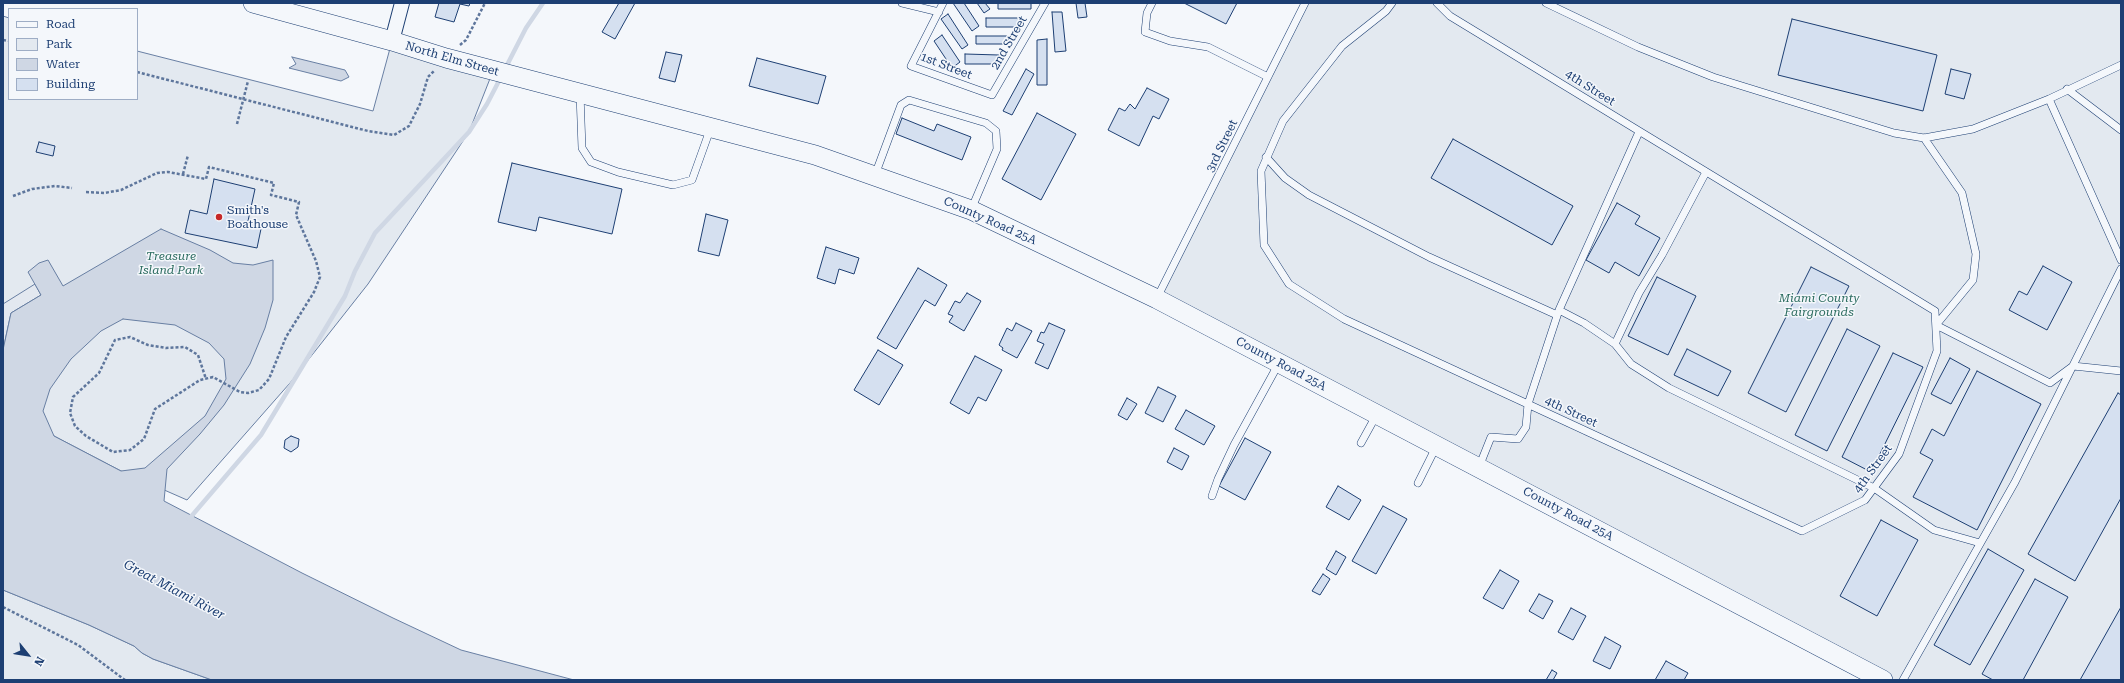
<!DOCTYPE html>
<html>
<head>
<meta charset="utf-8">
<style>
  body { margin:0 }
  #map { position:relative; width:2124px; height:683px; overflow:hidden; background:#f4f7fb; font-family:"Roboto Serif",serif }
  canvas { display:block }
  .frame { position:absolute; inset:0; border:4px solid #1d3f73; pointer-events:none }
  .legend { position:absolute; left:8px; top:8px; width:130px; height:92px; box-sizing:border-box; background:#f4f7fb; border:1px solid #9eadc5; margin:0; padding:5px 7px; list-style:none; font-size:12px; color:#1d3f73 }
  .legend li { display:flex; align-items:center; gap:8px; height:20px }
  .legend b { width:20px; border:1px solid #9eadc5 }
  .north { position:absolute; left:8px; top:635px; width:40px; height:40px; -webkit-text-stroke:3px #f4f7fb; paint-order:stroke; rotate:120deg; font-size:11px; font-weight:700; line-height:16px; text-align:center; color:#1d3f73 }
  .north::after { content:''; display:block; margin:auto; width:14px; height:18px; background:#1d3f73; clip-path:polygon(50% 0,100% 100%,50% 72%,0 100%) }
</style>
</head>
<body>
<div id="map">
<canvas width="2124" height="683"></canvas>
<div class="frame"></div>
<ul class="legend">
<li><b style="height:5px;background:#f4f7fb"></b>Road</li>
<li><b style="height:11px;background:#e3e9f0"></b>Park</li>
<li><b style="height:11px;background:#cfd7e4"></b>Water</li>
<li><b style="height:11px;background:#d5e0f0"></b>Building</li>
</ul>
<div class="north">N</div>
</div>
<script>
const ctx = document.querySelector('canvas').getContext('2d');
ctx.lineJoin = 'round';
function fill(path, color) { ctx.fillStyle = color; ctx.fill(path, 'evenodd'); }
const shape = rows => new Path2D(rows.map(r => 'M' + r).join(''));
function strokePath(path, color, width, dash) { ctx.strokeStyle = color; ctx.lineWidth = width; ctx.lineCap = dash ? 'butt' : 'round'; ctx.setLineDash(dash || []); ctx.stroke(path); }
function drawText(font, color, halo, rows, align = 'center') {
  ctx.font = font + ' "Roboto Serif",serif'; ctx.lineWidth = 3; ctx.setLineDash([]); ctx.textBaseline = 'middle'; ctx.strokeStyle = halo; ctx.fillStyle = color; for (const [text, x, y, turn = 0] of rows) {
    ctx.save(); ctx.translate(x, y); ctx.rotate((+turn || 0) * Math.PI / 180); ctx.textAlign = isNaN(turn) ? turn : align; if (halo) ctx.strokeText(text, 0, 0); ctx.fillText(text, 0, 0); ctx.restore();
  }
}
const green = shape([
  [1305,3,2121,3,2121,680,1883,680,1157,299,1305,3],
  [3,16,9,18,9,99,137,99,137,51,373,111,392,41,493,71,469,132,368,284,290,383,187,500,121,471,54,436,3,402,3,16],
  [3,590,89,625,134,646,142,653,153,659,212,680,3,680,3,590]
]);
const parking = shape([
  [35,284,41,295,11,313,3,350,3,304,35,284]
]);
const water = shape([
  [292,57,345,70,349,77,341,81,289,68,296,64,292,57],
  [161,229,210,250,233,263,253,265,273,260,273,300,265,328,250,364,224,405,200,434,167,469,164,501,302,573,393,618,461,650,574,680,212,680,153,659,142,653,134,646,89,625,3,590,3,350,11,313,41,295,28,272,39,263,48,260,63,286,161,229],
  [123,319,175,325,209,343,224,359,226,379,205,416,145,468,121,471,54,436,43,411,50,389,71,359,101,331,123,319]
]);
const stream = shape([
  [505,69,526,28,543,3],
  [189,519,261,435,345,296,355,271,375,233,469,132,487,104,501,77]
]);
const building = shape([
  [439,3,470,3,469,6,460,4,454,22,435,17,439,3],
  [619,3,635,3,615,39,602,32,619,3],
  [953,3,964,3,979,26,972,31,953,3],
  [977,3,985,3,990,9,984,13,977,3],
  [998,3,1031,3,1031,9,998,9,998,3],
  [1076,3,1085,3,1087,17,1078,18,1076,3],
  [1184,3,1237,3,1226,24,1184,3],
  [1052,12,1062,12,1066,51,1055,52,1052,12],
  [948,14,968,45,962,49,941,19,948,14],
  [986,18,1020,18,1020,27,986,27,986,18],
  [1792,19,1937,55,1923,111,1778,75,1792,19],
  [942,35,960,62,952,68,934,41,942,35],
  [976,36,1008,36,1008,44,976,44,976,36],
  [1047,39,1047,85,1037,85,1037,40,1047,39],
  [666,52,682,55,675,82,659,78,666,52],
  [965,54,999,55,999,64,965,64,965,54],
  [757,58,826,76,818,104,749,86,757,58],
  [1026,69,1034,74,1012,115,1003,111,1026,69],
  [1951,69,1971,74,1964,99,1945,94,1951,69],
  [1147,88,1169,99,1159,119,1153,116,1139,146,1108,130,1119,108,1125,111,1130,104,1135,109,1147,88],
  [1037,113,1076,134,1041,200,1002,179,1037,113],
  [902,118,934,131,937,124,971,137,962,160,896,134,902,118],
  [1453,139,1573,206,1552,245,1431,178,1453,139],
  [39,142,55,146,53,156,36,152,39,142],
  [512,163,622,189,612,234,539,217,536,231,498,222,512,163],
  [214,179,255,189,248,221,262,224,257,248,185,233,190,210,207,214,214,179],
  [1617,203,1640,216,1635,224,1660,238,1639,276,1615,262,1609,273,1586,260,1617,203],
  [706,214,728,220,719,256,698,251,706,214],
  [826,247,859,258,854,274,839,269,835,284,817,278,826,247],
  [2043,266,2072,282,2047,330,2009,310,2019,291,2027,295,2043,266],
  [1811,267,1849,286,1786,412,1748,393,1811,267],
  [918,268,947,285,935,306,925,300,896,349,877,338,918,268],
  [1657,277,1696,296,1668,355,1628,336,1657,277],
  [967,293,981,301,964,331,949,322,953,316,948,314,955,301,960,303,967,293],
  [1016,323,1032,331,1017,358,1002,350,1003,348,999,345,1007,328,1012,331,1016,323],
  [1049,323,1065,330,1048,369,1035,363,1044,344,1037,341,1041,332,1044,333,1049,323],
  [1847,329,1880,346,1827,451,1795,435,1847,329],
  [1687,349,1731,371,1718,396,1674,375,1687,349],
  [878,350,903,365,879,405,854,390,878,350],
  [1893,353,1923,367,1871,472,1842,457,1893,353],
  [975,356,1002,370,986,401,978,397,969,414,950,403,975,356],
  [1950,358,1970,369,1951,404,1931,394,1950,358],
  [1977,371,2041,404,1977,530,1913,497,1933,460,1920,453,1932,429,1944,436,1977,371],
  [1158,387,1176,396,1163,422,1145,413,1158,387],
  [2118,393,2121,395,2121,498,2075,581,2028,554,2118,393],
  [1127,398,1137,404,1127,420,1118,415,1127,398],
  [1186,410,1215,426,1204,445,1175,429,1186,410],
  [291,436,299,439,298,447,291,452,284,448,285,440,291,436],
  [1245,438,1271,452,1245,500,1219,486,1245,438],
  [1174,448,1189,456,1182,470,1167,462,1174,448],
  [1338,486,1361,500,1349,520,1326,507,1338,486],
  [1383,506,1407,519,1376,574,1352,561,1383,506],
  [1881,520,1918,540,1877,616,1840,596,1881,520],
  [1988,549,2024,570,1970,665,1934,645,1988,549],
  [1336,551,1346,557,1336,575,1326,569,1336,551],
  [1500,570,1519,581,1503,609,1483,598,1500,570],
  [1323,574,1330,579,1320,595,1312,591,1323,574],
  [2035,579,2068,597,2023,680,1993,680,1982,674,2035,579],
  [1539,594,1553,601,1543,619,1529,611,1539,594],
  [2121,607,2121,680,2080,680,2121,607],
  [1571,608,1586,616,1573,640,1558,632,1571,608],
  [1605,637,1621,646,1610,669,1593,661,1605,637],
  [1666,661,1688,673,1684,680,1655,680,1666,661],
  [1552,670,1557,673,1553,680,1546,680,1552,670]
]);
const path = shape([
  [3,40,9,41],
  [460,45,466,40,485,3],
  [137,72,368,131,394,135,409,126,420,104,428,77,434,71],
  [237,124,248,81],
  [183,174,188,155],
  [86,192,104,193,121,190,157,173,168,172,206,179,209,167,274,183,271,195,299,202,296,215,316,261,320,277,314,292,286,337,269,379,259,390,248,393,240,392,213,377,200,380,155,409,144,439,130,450,113,452,86,436,75,426,70,413,73,397,99,373,115,340,130,337,148,345,166,348,185,347,198,355,206,379],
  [13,196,32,189,55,186,72,188],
  [3,607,78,645,125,680]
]);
const lane = shape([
  [902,3,939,12],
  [943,3,911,66,992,95,1045,3],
  [1152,3,1147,13,1145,32,1170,41,1208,47,1268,77],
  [1392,3,1386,11,1342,46,1283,121,1261,171,1264,245,1289,284,1344,319,1802,531,1865,500,1899,454,1937,351,1935,311,1450,16,1437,3],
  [1546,3,1638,47,1713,77,1894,133,1924,138,1973,129,2049,99,2121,65],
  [2067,89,2121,130],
  [580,94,582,148,591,162,618,172,673,185,692,180,711,127],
  [2049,99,2121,260],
  [1924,138,1962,193,1976,254,1973,280,1936,325,2050,383,2073,366,2121,371],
  [1266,157,1285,178,1309,195,1429,257,1557,315],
  [875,175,901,105,909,100,986,123,996,131,997,149,971,210],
  [1157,298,1305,3],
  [1559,310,1584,323,1615,344,1631,364,1669,388,1874,488,1934,530,1980,543],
  [1615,344,1639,293,1662,255,1706,172],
  [1361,443,1377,414],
  [1479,467,1491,437,1518,439,1526,427,1528,404,1559,310,1639,132],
  [1418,483,1436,447],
  [1212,496,1218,479,1234,445,1279,363],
  [1903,680,2015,482,2121,269]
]);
const street = shape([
  [392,41,402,3]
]);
const secondary = shape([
  [253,3,392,41,446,58,815,155,971,210,1157,299,1883,680]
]);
const markers = [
  [219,217,4,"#c62828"]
];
const streetNames = [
  ["2nd Street",1009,43,-60],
  ["North Elm Street",452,59,16],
  ["1st Street",946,66,21],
  ["4th Street",1590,88,32],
  ["3rd Street",1222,146,-64],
  ["County Road 25A",990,221,24],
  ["County Road 25A",1281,364,28],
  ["4th Street",1571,412,25],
  ["4th Street",1873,469,-54],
  ["County Road 25A",1568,514,28]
];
const poiNames = [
  ["Smith's",227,210],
  ["Boathouse",227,224]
];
const parkNames = [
  ["Treasure",171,256],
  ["Island Park",171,270],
  ["Miami County",1819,298],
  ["Fairgrounds",1819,312]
];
const waterNames = [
  ["Great Miami River",174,590,28]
];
fill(green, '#e3e9f0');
strokePath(green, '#687fa3', 1);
fill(parking, '#e3e8f0');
strokePath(parking, '#687fa3', 1);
fill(water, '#cfd7e4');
strokePath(water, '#687fa3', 1);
strokePath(stream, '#cfd7e4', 4.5);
fill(building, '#d5e0f0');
strokePath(building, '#1d3f73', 1);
strokePath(lane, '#1d3f73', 8);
strokePath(street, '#1d3f73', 16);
strokePath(secondary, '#1d3f73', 20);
strokePath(path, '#5e769c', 2.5, [3, 2]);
strokePath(lane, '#f4f7fb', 7);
strokePath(street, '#f4f7fb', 14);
strokePath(secondary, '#f4f7fb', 19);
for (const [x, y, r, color] of markers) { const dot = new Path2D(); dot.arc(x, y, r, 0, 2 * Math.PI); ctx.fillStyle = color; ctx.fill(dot); strokePath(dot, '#f4f7fb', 1.5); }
drawText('12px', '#1d3f73', '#f4f7fb', streetNames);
drawText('12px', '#1d3f73', '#f4f7fb', poiNames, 'left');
drawText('italic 12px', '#2c6c60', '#f4f7fb', parkNames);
drawText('italic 13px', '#1d3f73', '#f4f7fb', waterNames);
</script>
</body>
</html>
